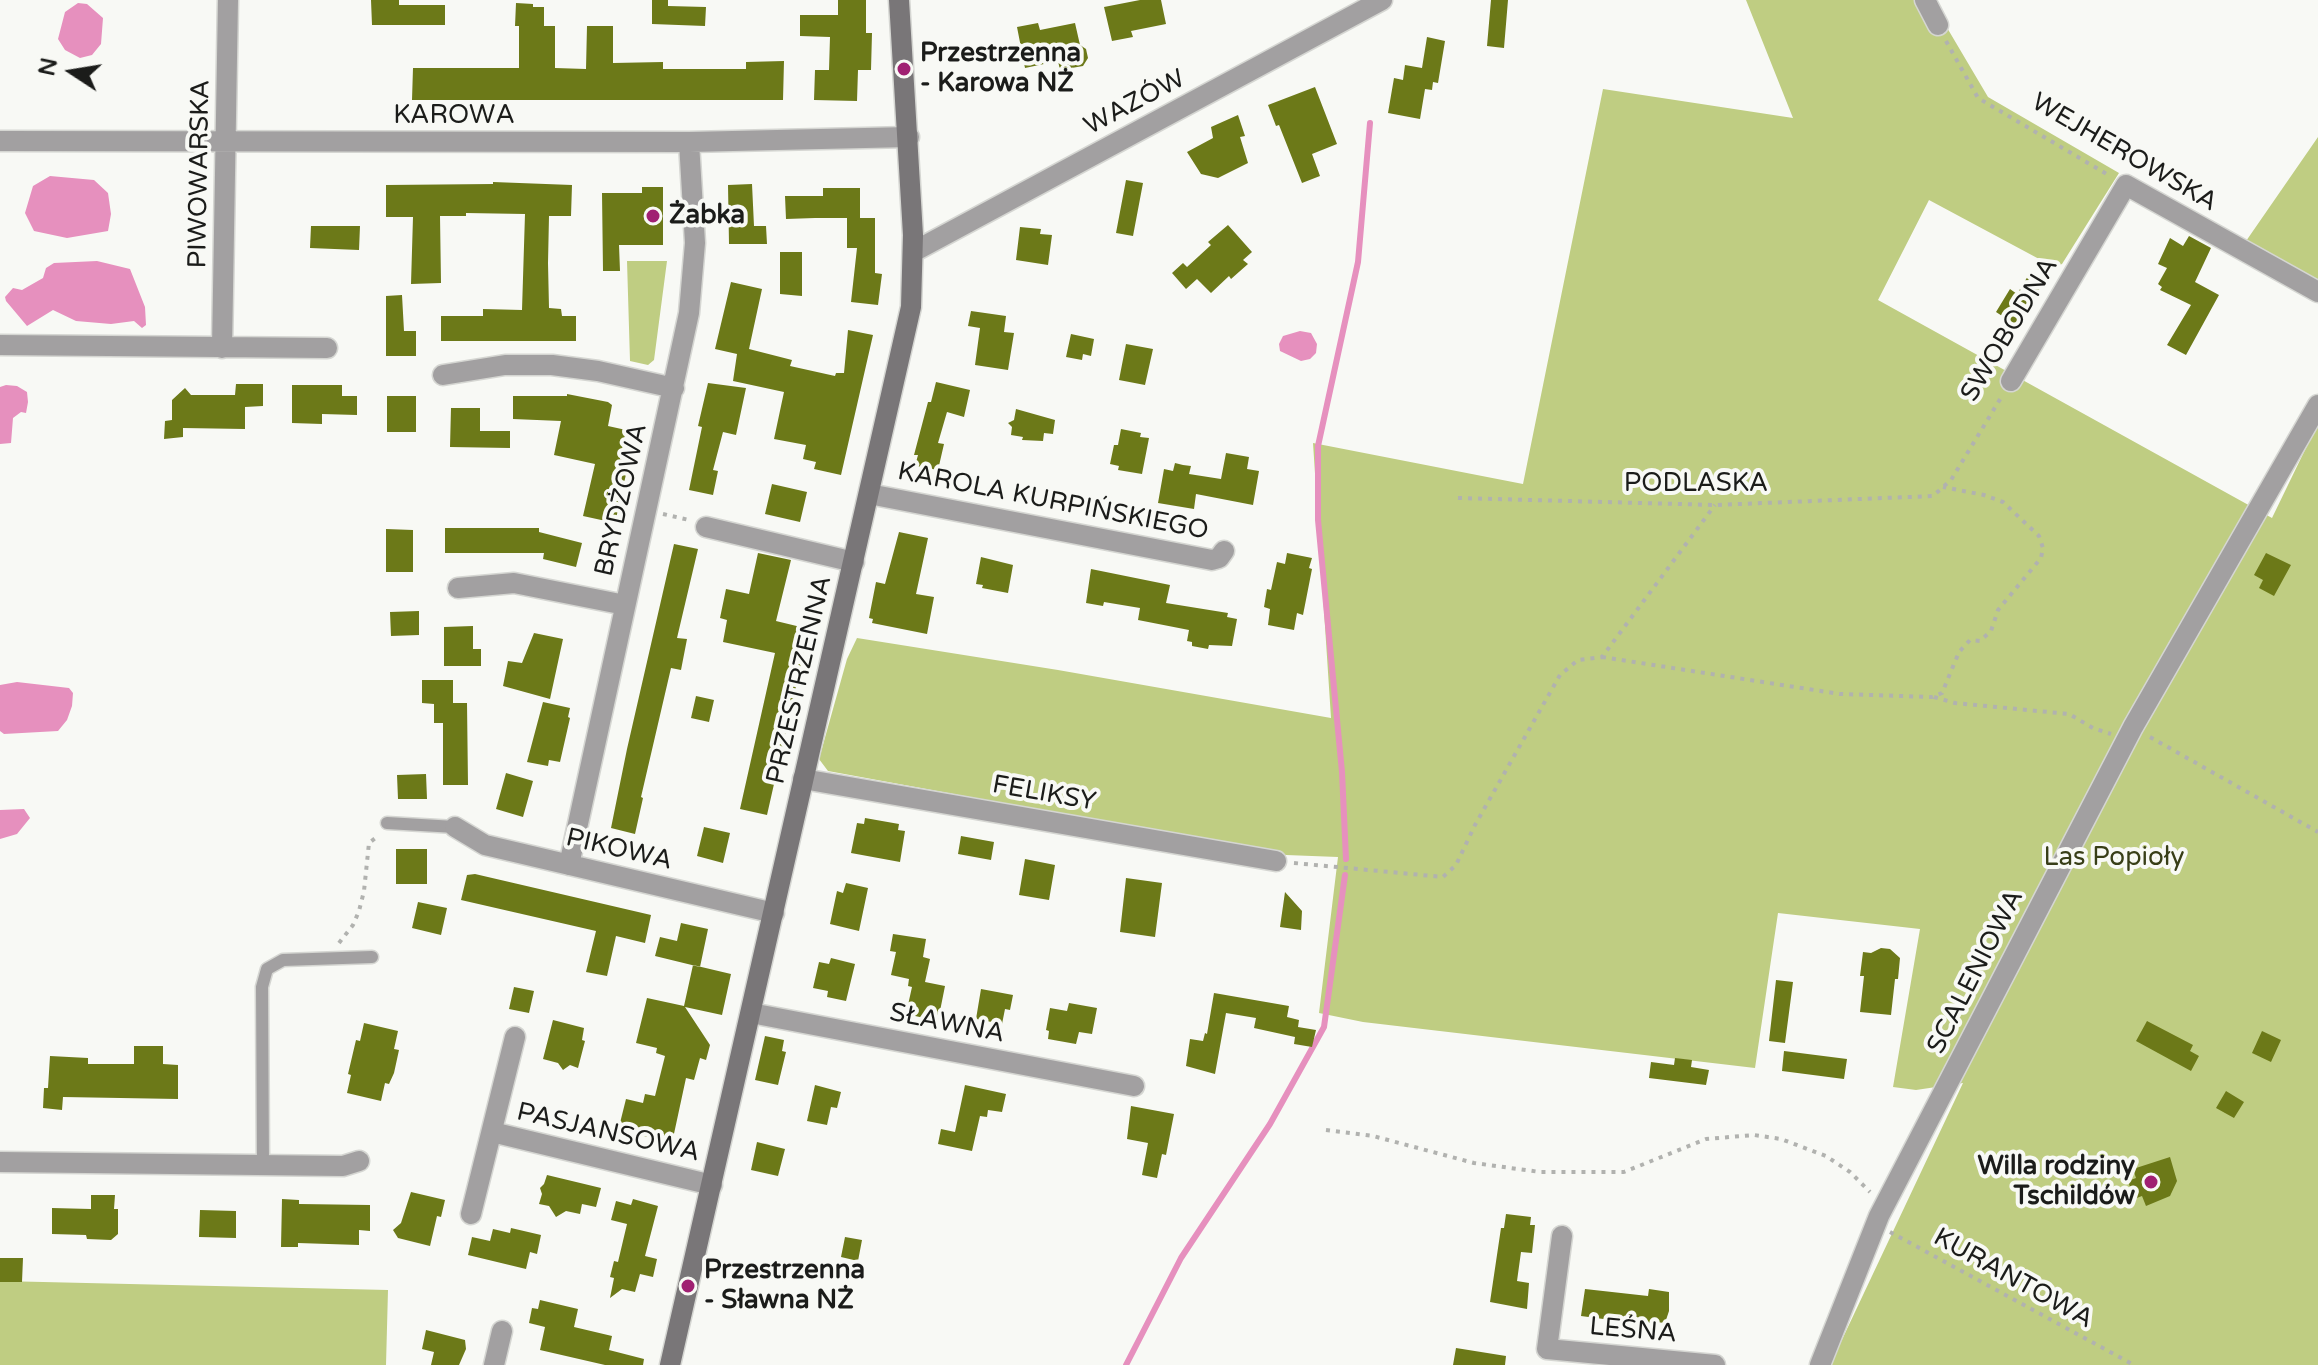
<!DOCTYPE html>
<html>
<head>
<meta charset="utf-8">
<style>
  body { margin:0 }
  #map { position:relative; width:2318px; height:1365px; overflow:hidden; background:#f8f9f5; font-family:"Varela Round",sans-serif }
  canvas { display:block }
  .north { position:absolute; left:32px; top:32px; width:80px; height:80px; -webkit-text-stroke:6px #f8f9f5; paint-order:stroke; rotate:282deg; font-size:22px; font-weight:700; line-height:32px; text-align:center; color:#1b1c1a }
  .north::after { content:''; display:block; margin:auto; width:28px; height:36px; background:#1b1c1a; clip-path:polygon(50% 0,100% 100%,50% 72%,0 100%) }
</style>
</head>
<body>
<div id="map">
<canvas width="2318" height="1365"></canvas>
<div class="north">N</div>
</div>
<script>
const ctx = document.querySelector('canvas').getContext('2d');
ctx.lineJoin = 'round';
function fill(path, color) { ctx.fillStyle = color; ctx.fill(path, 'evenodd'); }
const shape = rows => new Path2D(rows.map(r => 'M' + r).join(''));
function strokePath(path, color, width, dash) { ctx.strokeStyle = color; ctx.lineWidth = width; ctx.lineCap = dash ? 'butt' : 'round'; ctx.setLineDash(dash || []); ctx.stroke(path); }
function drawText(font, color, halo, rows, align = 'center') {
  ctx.font = font + ' "Varela Round",sans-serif'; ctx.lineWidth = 8; ctx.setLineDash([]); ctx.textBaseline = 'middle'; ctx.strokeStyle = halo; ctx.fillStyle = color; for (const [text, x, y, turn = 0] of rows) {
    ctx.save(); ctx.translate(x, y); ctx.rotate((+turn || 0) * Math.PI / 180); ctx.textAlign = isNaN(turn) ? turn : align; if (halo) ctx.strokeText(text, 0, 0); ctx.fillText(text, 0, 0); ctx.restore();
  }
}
const green = shape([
  [1746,0,1914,0,1933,29,1946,26,1988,97,2119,173,2062,264,2054,267,1929,200,1878,300,2272,518,2318,423,2318,1365,1830,1365,1963,1083,1916,1090,1893,1087,1920,929,1778,913,1755,1068,1363,1022,1319,1013,1338,857,1286,855,828,771,819,759,847,659,857,638,1058,670,1331,718,1313,443,1523,484,1603,89,1793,118],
  [2318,137,2318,283,2244,244],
  [627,261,667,261,654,360,648,365,630,361],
  [0,1281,388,1290,386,1365,0,1365]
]);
const water = shape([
  [78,3,87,4,103,18,101,44,92,55,80,58,65,50,58,39,65,12],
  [50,176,94,180,108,193,111,214,108,231,67,238,34,231,25,213,33,186],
  [97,261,130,269,145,307,146,325,142,328,134,321,111,324,76,321,53,310,27,326,6,301,5,297,13,288,22,290,43,278,46,268,54,263],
  [1300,331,1311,333,1317,344,1316,353,1310,359,1301,361,1280,351,1279,344,1283,336],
  [6,385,17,386,27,392,28,402,26,413,21,412,13,418,11,443,0,444,0,387],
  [17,682,69,688,73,693,72,706,67,720,58,731,4,734,0,731,0,685],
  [24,809,30,818,17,834,0,839,0,810]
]);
const stream = shape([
  [1346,859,1342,772,1318,520,1318,446,1358,262,1370,123],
  [1126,1365,1181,1258,1270,1124,1324,1027,1345,875]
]);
const building = shape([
  [371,0,399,0,399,5,445,5,445,25,372,25],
  [652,0,668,0,668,6,706,7,705,26,652,24],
  [838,0,866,0,866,33,872,33,871,70,858,70,857,101,814,100,815,70,829,70,830,37,800,36,800,15,838,15],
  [1140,0,1161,0,1166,24,1131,31,1133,37,1112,41,1104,7],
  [1491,0,1508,0,1504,48,1487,46],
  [516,3,533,4,533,7,544,7,544,26,555,26,555,68,586,69,587,26,613,26,613,63,663,62,663,69,746,69,746,62,784,61,783,100,412,100,413,68,519,68,519,26,515,26],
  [1038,23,1040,30,1075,23,1080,45,1086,49,1088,58,1083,66,1060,70,1058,61,1025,68,1017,27],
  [1427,37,1445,41,1438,83,1433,82,1432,90,1425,89,1420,119,1388,113,1394,78,1403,80,1405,65,1422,68],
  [1315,87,1337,144,1312,154,1320,176,1302,183,1279,125,1276,126,1268,105],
  [1238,115,1245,136,1240,137,1248,163,1218,178,1201,174,1187,152,1213,138,1211,127],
  [1126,180,1143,183,1133,236,1116,233],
  [493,182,572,185,571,216,549,216,548,263,549,308,561,309,562,316,576,316,576,341,441,341,441,316,483,316,483,309,522,310,525,214,466,213,466,216,440,216,441,283,411,284,413,217,386,217,386,185,493,184],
  [752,184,754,226,766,226,767,244,729,244,728,185],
  [642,187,663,187,663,245,619,245,620,271,603,271,602,193,642,193],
  [823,188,860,188,860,218,875,218,875,273,882,274,878,305,851,302,857,248,847,248,847,218,854,218,815,218,786,219,785,196,823,196],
  [1228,225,1252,252,1243,260,1248,264,1231,279,1229,276,1211,293,1197,279,1186,289,1172,273,1183,263,1187,267,1211,245,1208,242],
  [311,226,360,226,359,250,310,248],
  [1020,227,1041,229,1040,234,1052,235,1048,265,1016,260],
  [2189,236,2211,248,2195,282,2219,295,2186,355,2167,345,2191,305,2160,290,2162,287,2158,284,2167,268,2158,264,2170,238,2183,246],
  [780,252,802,252,802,296,780,294],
  [2028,276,2042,285,2016,325,1996,312,2010,289,2017,294],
  [731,282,762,289,749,349,792,360,790,366,835,376,836,373,844,373,848,330,873,335,841,475,814,469,816,462,803,459,806,445,774,439,784,392,733,381,737,354,715,349],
  [402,295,404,331,416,331,416,356,386,356,386,296],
  [971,311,1006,316,1004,332,1014,333,1008,370,975,365,980,328,968,326],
  [1071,334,1094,339,1091,356,1083,354,1082,360,1066,357],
  [1126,344,1153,349,1145,385,1119,380],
  [936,382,970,390,964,417,947,412,938,443,944,444,938,470,915,466,918,455,914,455,928,402,931,402],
  [708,383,746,388,736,435,723,432,713,470,718,471,713,495,689,490,702,427,698,426],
  [236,384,263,384,263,406,245,407,245,429,183,428,183,437,164,439,165,421,172,420,172,400,185,388,191,395,235,395],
  [292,385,342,385,342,396,357,396,357,415,322,414,322,424,292,423],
  [567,394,608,402,612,405,608,426,626,430,620,459,629,461,615,523,583,516,595,464,554,455,561,421,513,419,513,396,567,396],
  [387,396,416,396,416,432,387,432],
  [451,408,480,408,480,431,510,431,510,448,450,447],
  [1016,409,1055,420,1053,434,1044,433,1043,441,1022,440,1023,437,1011,435,1012,427,1008,423,1014,420],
  [1121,429,1141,433,1140,437,1149,438,1142,474,1118,470,1119,466,1110,464,1114,445,1118,445],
  [1226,453,1249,457,1247,469,1259,471,1253,505,1196,494,1194,509,1158,503,1164,469,1173,471,1175,463,1183,465,1191,466,1189,474,1221,479],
  [772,484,807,492,800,522,765,514],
  [445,528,539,528,539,532,582,543,576,567,543,559,544,553,445,553],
  [386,529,413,530,413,572,386,572],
  [899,532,928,538,916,594,934,597,927,634,872,623,873,619,869,618,876,582,885,584],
  [674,544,698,549,677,638,687,639,681,670,671,668,641,797,643,798,635,834,611,828,627,749],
  [758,553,791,560,776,621,809,629,767,815,740,809,775,653,723,642,727,620,720,618,726,589,749,594],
  [1287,553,1312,558,1309,568,1312,569,1303,615,1297,613,1294,630,1268,625,1270,609,1264,607,1267,589,1271,590,1277,562,1285,564],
  [2266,553,2291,565,2274,596,2259,588,2263,580,2254,575],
  [981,557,1013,565,1008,593,982,588,983,585,976,584],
  [1091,569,1170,585,1166,603,1228,613,1227,617,1237,619,1232,646,1209,645,1208,649,1192,646,1192,642,1187,641,1189,630,1138,620,1140,608,1104,602,1103,606,1086,603],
  [419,611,419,635,391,636,390,612],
  [473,626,473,649,481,649,481,666,444,666,444,627],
  [534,633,563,639,550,699,503,686,508,661,522,663],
  [422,680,453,680,453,703,467,703,468,785,443,785,443,723,434,723,434,704,422,703],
  [696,696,714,700,709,722,691,718],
  [543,702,570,708,568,717,570,718,560,762,549,760,548,766,527,762],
  [506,773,533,781,523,817,496,809],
  [426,774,427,799,398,799,397,775],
  [865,818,899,824,898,830,905,831,900,862,851,853,857,823,864,824],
  [704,827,730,833,723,863,697,856],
  [961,836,994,842,991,860,958,854],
  [396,849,427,849,427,884,396,884],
  [1025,859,1055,865,1049,900,1019,895],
  [475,874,651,915,645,943,616,936,607,976,586,972,596,931,461,900,467,875],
  [1126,878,1162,883,1155,937,1120,932],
  [846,883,868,888,859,931,830,924,837,891,843,893],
  [1285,892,1302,911,1301,930,1280,927],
  [418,902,447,908,441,935,412,928],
  [681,923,708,929,700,967,655,956,660,937,677,941],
  [893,934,926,939,923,957,930,959,925,982,945,986,938,1021,906,1014,912,987,908,986,909,979,891,975,896,952,890,951],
  [1881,948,1890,949,1900,958,1898,979,1895,979,1891,1015,1860,1012,1864,976,1860,976,1863,952,1871,953],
  [831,958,855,964,846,1001,827,997,828,991,813,988,819,962,829,964],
  [693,965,731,974,722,1015,685,1007,710,1045,706,1060,700,1058,694,1080,686,1078,672,1143,644,1136,645,1129,620,1123,626,1099,643,1103,645,1094,655,1096,665,1056,656,1053,657,1048,636,1043,647,998,684,1006],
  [1776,980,1793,982,1785,1043,1769,1041],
  [514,987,534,991,529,1013,509,1009],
  [981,989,1013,995,1010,1010,1005,1009,1002,1024,976,1019],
  [1214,993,1289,1006,1287,1017,1299,1020,1298,1027,1316,1030,1312,1047,1294,1044,1295,1037,1254,1028,1256,1018,1226,1013,1215,1074,1186,1066,1190,1039,1203,1041,1205,1033,1207,1034],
  [1069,1003,1097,1008,1092,1034,1079,1032,1076,1044,1048,1039,1049,1031,1046,1030,1050,1008,1067,1011],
  [553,1020,584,1028,582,1040,585,1041,578,1068,570,1065,563,1070,558,1063,543,1059],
  [2147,1021,2193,1045,2190,1051,2199,1056,2191,1071,2136,1041],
  [364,1023,398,1031,394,1049,399,1050,394,1073,389,1084,385,1083,381,1101,347,1093,351,1075,348,1074,356,1040,360,1041],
  [2262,1031,2281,1040,2271,1062,2252,1053],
  [765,1036,784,1040,782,1051,786,1052,778,1085,755,1080],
  [134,1046,163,1046,163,1064,178,1065,178,1099,63,1097,62,1110,43,1108,44,1088,48,1088,50,1056,88,1058,88,1064,134,1064],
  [1784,1051,1847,1059,1844,1079,1782,1071],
  [1675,1058,1692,1060,1691,1067,1709,1070,1706,1085,1649,1078,1651,1062,1674,1065],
  [815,1085,841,1092,837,1108,831,1107,827,1125,807,1121],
  [965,1085,1006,1094,1002,1112,988,1110,987,1117,980,1116,972,1151,938,1144,941,1129,955,1132],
  [2226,1091,2244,1102,2234,1118,2216,1108],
  [1131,1106,1174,1114,1166,1155,1162,1154,1157,1178,1142,1175,1148,1143,1127,1139],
  [757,1142,785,1149,778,1176,751,1170],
  [2170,1157,2177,1181,2170,1196,2146,1206,2142,1196,2134,1199,2128,1181,2136,1178,2133,1169],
  [547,1175,601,1188,596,1207,582,1204,580,1214,566,1211,556,1217,549,1206,539,1204,542,1194,540,1188,544,1184],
  [411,1192,445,1200,441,1217,437,1216,430,1246,398,1238,393,1230,401,1223],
  [91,1195,115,1195,114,1209,118,1209,118,1234,111,1240,87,1239,86,1235,52,1234,52,1208,91,1209],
  [282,1199,299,1200,299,1204,370,1205,370,1231,359,1230,359,1245,298,1243,298,1247,281,1247],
  [633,1199,658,1206,645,1256,657,1259,653,1277,640,1274,635,1292,622,1289,610,1298,614,1278,610,1277,614,1261,618,1262,627,1224,611,1220,616,1201,631,1205],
  [200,1210,236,1211,236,1238,199,1237],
  [1506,1214,1531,1217,1530,1225,1535,1225,1532,1253,1521,1252,1517,1281,1529,1283,1527,1309,1490,1302,1501,1228,1504,1228],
  [511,1228,541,1235,537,1254,530,1252,526,1269,468,1255,472,1237,490,1241,493,1229,510,1233],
  [845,1237,862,1240,858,1261,841,1257],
  [0,1258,23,1258,22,1282,0,1282],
  [1585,1289,1648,1296,1649,1289,1669,1292,1669,1311,1665,1323,1656,1322,1656,1326,1581,1316],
  [540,1300,578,1309,574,1327,612,1336,609,1350,644,1359,643,1365,605,1365,540,1350,545,1327,529,1323,532,1308,538,1309],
  [426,1330,465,1340,466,1349,459,1365,431,1365,434,1352,422,1349],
  [1456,1348,1506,1356,1505,1365,1453,1365]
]);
const path = shape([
  [1946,41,1978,98,2110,176],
  [1458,498,1715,505,1933,496,1951,480,2002,396],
  [663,514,689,520],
  [1602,657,1840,694,1932,697,1942,693,1959,652,1970,640,1980,641,1991,631,1998,610,2041,558,2043,548,2039,536,2003,502,1984,495,1943,487],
  [1934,697,1955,703,2069,714,2093,728,2111,734],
  [2150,737,2318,832],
  [1294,863,1443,877,1456,865,1475,825,1560,675,1578,660,1602,657,1715,505],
  [339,943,353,925,359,911,364,891,369,843,378,836],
  [1326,1130,1373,1136,1474,1163,1540,1172,1624,1172,1706,1139,1754,1135,1781,1139,1826,1156,1850,1172,1870,1192],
  [1890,1232,2134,1365]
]);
const lane = shape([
  [387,823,455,827],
  [263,1166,262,987,267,969,283,960,372,957]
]);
const street = shape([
  [1925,0,1938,25],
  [0,141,689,142,909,137],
  [913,252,1382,0],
  [0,345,327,348],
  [222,348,228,0],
  [443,375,505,365,552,365,598,371,674,388],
  [2011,381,2126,185,2318,292],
  [869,494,1212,560,1219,558,1224,551],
  [706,527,854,562],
  [458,588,514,583,625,605],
  [803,779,1276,861],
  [455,827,485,845,774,913],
  [569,865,689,313,695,243,689,142],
  [751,1013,1134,1086],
  [492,1132,712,1185],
  [0,1162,343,1166,359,1161],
  [471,1214,515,1037],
  [1562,1236,1547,1349,1715,1365],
  [494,1365,502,1331],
  [1820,1365,1879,1216,2133,727,2318,405]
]);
const secondary = shape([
  [670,1365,911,307,913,235,899,0]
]);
const markers = [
  [904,69,8,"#a02072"],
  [653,216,8,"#a02072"],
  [2151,1182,8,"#a02072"],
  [688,1286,8,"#a02072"]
];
const poiNames = [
  ["Przestrzenna",920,54],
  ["- Karowa NŻ",920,84],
  ["Żabka",669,216],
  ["Willa rodziny",2135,1167,"right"],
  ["Tschildów",2135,1197,"right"],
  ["Przestrzenna",704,1271],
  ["- Sławna NŻ",704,1301]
];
const streetNames = [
  ["WAZÓW",1135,103,-28],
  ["KAROWA",454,116],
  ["WEJHEROWSKA",2124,153,30],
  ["PIWOWARSKA",200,174,-89],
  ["SWOBODNA",2010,330,-59],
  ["PODLASKA",1696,484],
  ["BRYDŻOWA",622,500,-77],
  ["KAROLA KURPIŃSKIEGO",1053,502,11],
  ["PRZESTRZENNA",800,680,-77],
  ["FELIKSY",1044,794,10],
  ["PIKOWA",619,850,13],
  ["SCALENIOWA",1976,972,-63],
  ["SŁAWNA",947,1024,11],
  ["PASJANSOWA",608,1133,13],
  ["KURANTOWA",2013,1279,29],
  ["LEŚNA",1633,1331,5]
];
const parkNames = [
  ["Las Popioły",2114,858]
];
fill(green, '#bfcd82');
fill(water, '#e690be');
strokePath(stream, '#e690be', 6);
fill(building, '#6c7918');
strokePath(lane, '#d5d6d2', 15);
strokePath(street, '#d5d6d2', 23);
strokePath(secondary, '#d5d6d2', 23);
strokePath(path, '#b1b2af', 4, [4, 6]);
strokePath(lane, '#a2a0a1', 12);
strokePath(street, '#a2a0a1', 20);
strokePath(secondary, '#797678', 20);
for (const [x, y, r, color] of markers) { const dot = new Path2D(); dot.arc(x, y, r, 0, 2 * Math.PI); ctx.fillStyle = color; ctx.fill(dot); strokePath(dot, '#f8f9f5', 3); }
drawText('bold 26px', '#1b1c1a', '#f8f9f5', poiNames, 'left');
drawText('26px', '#1b1c1a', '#f8f9f5', streetNames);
drawText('26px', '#383e17', '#f8f9f5', parkNames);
</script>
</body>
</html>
